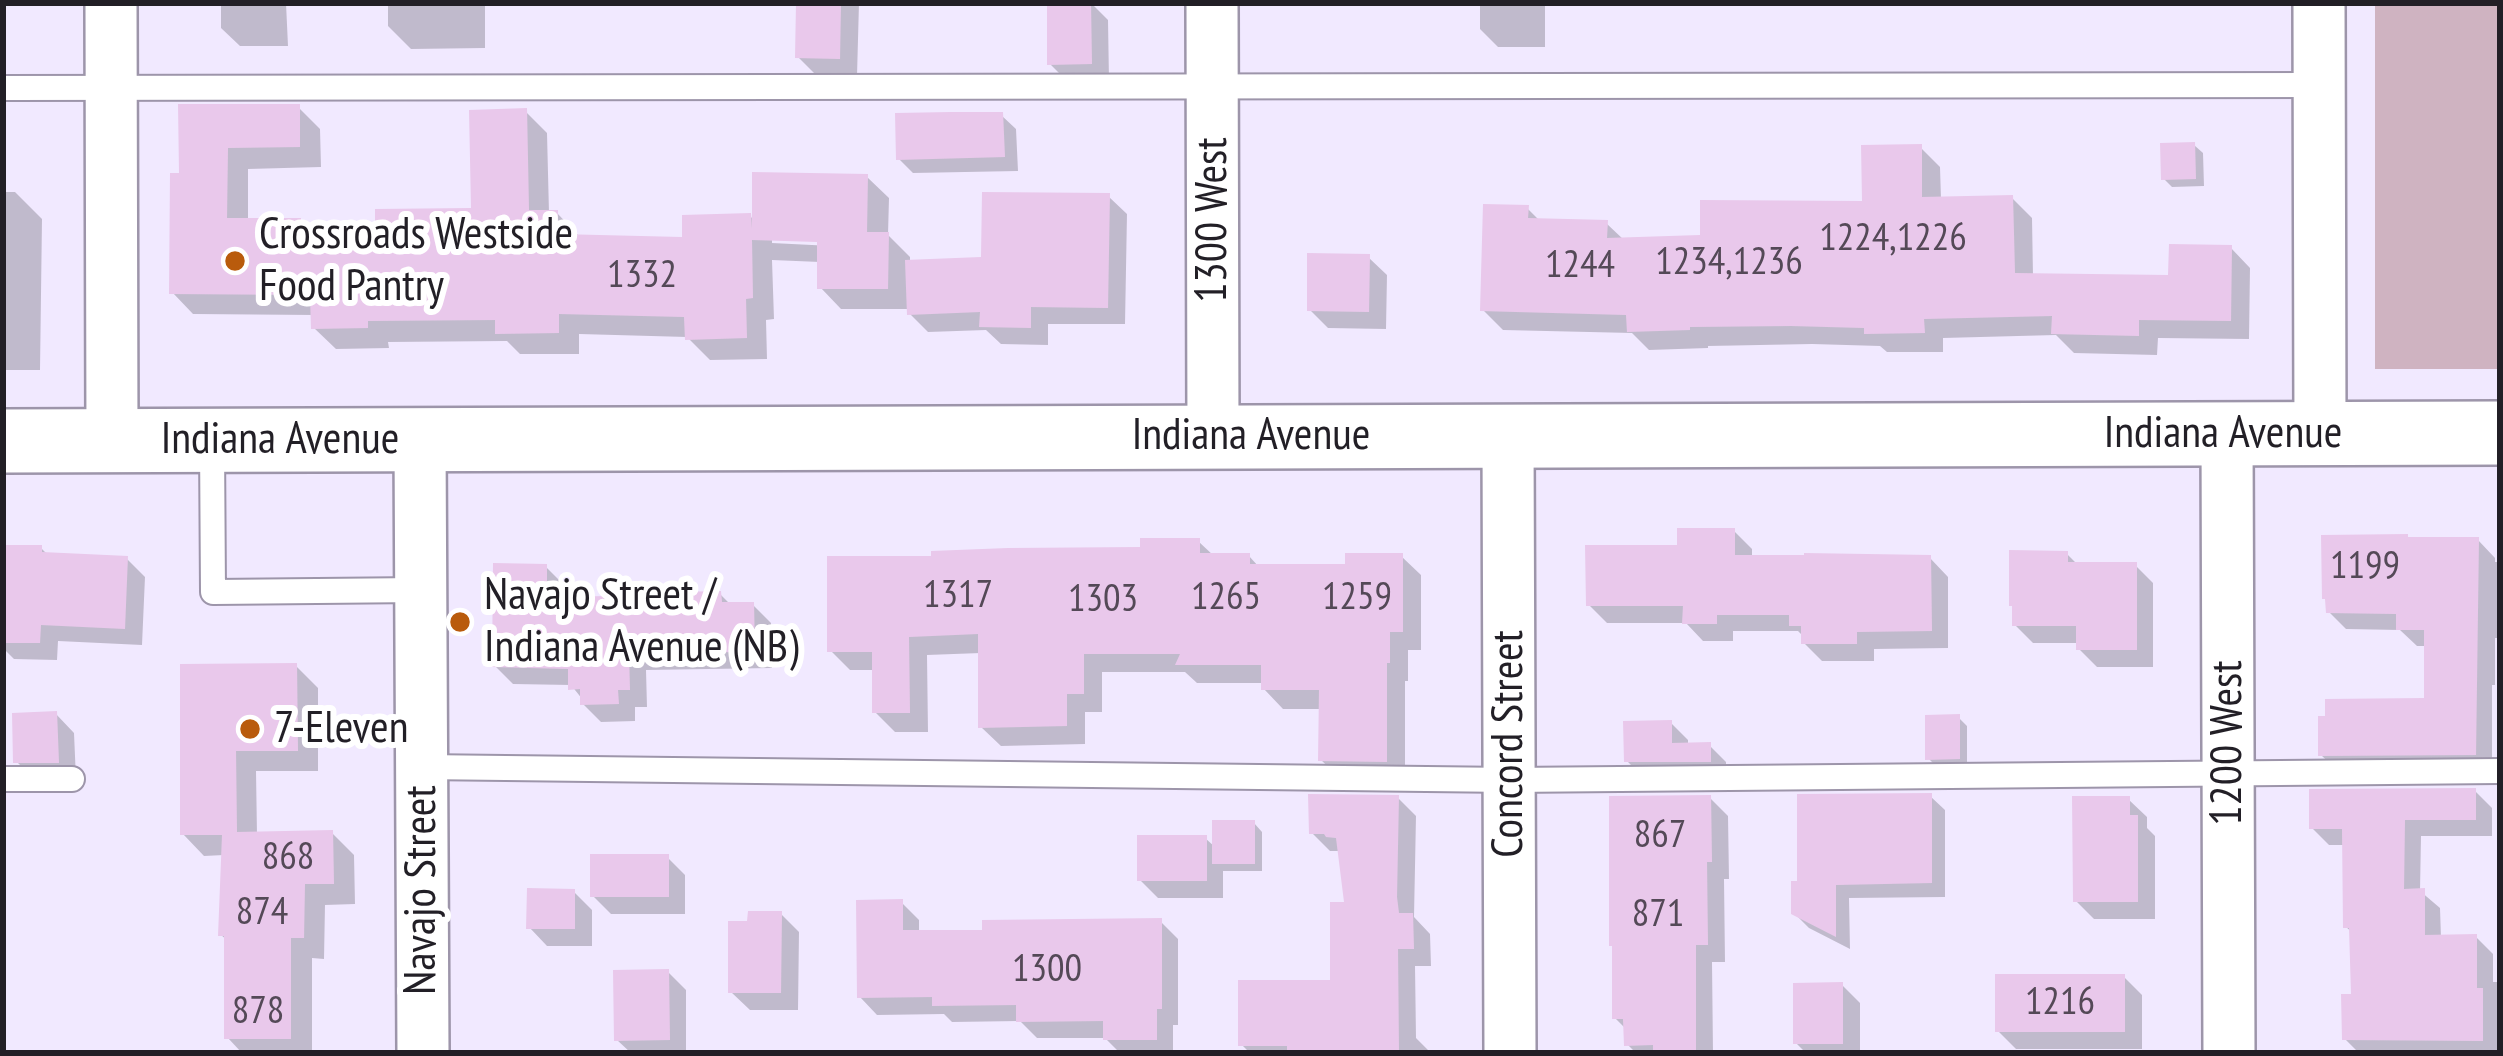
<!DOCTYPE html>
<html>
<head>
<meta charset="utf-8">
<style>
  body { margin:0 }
  #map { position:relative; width:2503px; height:1056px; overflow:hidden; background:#f1e9ff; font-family:"PT Sans Narrow",sans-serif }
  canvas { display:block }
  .frame { position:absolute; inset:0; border:6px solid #221f26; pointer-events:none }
</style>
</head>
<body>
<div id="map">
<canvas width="2503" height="1056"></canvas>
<div class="frame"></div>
</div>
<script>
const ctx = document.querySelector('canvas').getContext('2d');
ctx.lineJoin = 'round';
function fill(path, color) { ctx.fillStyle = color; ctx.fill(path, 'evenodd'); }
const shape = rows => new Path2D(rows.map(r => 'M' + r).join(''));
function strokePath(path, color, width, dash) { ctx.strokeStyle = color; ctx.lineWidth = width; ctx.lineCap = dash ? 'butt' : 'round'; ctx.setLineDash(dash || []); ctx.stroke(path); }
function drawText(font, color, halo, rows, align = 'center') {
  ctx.font = font + ' "PT Sans Narrow",sans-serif'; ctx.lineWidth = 12; ctx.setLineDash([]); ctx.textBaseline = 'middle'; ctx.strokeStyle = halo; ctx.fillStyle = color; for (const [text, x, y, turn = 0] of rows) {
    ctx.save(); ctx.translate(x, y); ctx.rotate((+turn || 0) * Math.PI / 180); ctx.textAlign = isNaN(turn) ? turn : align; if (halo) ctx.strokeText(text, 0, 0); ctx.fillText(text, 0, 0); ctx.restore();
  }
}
const green = shape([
  [2375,3,2500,3,2500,369,2375,369]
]);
const shadow = shape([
  [221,3,286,3,288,46,240,46,221,28],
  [388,3,485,3,485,48,411,49,388,26],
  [799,3,859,3,857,76,816,75,798,57],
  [1050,3,1091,3,1108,20,1109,81,1068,82,1050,64],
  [1480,3,1545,3,1545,47,1498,47,1480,29],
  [2178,3,2238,3,2238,4,2180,5],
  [181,107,298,107,320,129,321,167,248,169,248,221,300,221,319,240,378,238,474,211,525,111,547,133,549,213,557,213,578,235,685,240,750,216,755,221,867,177,889,198,888,235,910,257,910,263,984,260,1108,196,1127,214,1125,324,1048,324,1048,345,1001,344,986,330,928,332,910,314,910,309,841,309,820,287,820,262,772,260,774,319,766,320,767,359,710,360,687,337,579,334,579,354,520,354,507,341,388,342,389,348,336,349,314,328,314,315,193,314,172,292,182,176],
  [772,237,832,240,832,246,772,243],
  [1001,115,1016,129,1018,171,913,173,899,159],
  [2194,145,2203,153,2204,186,2172,187,2164,179],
  [1920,147,1940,167,1941,199,2012,198,2032,218,2033,276,2171,278,2231,248,2250,268,2249,339,2158,338,2157,355,2074,353,2056,335,1943,338,1943,352,1887,352,1880,346,1812,344,1708,346,1708,348,1649,350,1632,333,1503,330,1483,310,1527,208,1540,221,1606,223,1624,240,1703,238,1865,204],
  [3,192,15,192,42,219,40,370,3,370],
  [1368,257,1387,275,1386,329,1328,328,1310,310],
  [1734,531,1752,549,1752,558,1930,558,1948,577,1948,648,1874,649,1874,661,1822,661,1804,643,1804,637,1798,631,1733,631,1733,641,1703,641,1686,623,1607,623,1589,605,1680,548],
  [2410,540,2478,540,2495,558,2495,562,2500,562,2500,638,2495,638,2495,685,2492,685,2492,771,2339,772,2321,755,2427,701,2427,646,2417,646,2400,630,2346,629,2329,612],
  [1198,541,1214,556,1249,556,1259,567,1348,567,1401,556,1421,575,1421,650,1408,650,1408,681,1405,681,1405,780,1341,779,1321,760,1322,709,1283,709,1264,689,1264,683,1197,683,1185,672,1102,672,1102,712,1085,712,1085,744,1001,746,981,727,981,653,927,655,928,732,895,732,875,712,875,670,850,670,830,650,1143,550],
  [41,548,48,555,127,559,145,577,142,645,58,641,57,660,14,659,3,648,3,549],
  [2067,554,2078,565,2135,565,2153,583,2153,667,2097,667,2079,649,2079,643,2033,643,2015,625],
  [546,567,564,585,564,599,720,594,731,605,753,605,771,623,772,668,646,670,647,707,635,707,635,721,601,722,583,704,583,700,571,685,513,684,495,666],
  [296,666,318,688,318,771,256,771,257,835,332,833,354,855,355,904,325,905,324,959,312,958,312,1053,242,1053,227,1037,227,940,221,935,224,855,204,856,183,834,183,667],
  [56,714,74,733,76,779,34,779,16,761],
  [1958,717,1967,726,1967,767,1937,767,1928,758],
  [1671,723,1688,740,1688,746,1709,745,1726,762,1726,777,1644,778,1627,761],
  [2475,791,2492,808,2492,836,2421,836,2420,891,2440,908,2441,938,2476,937,2493,954,2493,982,2500,982,2499,1053,2359,1053,2345,1039,2354,997,2353,933,2346,927,2345,845,2329,845,2312,828],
  [1930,796,1945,810,1945,897,1849,898,1850,949,1809,928,1794,913],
  [1398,798,1416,816,1414,917,1430,934,1431,966,1415,966,1416,1038,1431,1053,1250,1053,1241,1044,1333,983,1348,904,1341,851,1330,851,1312,833],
  [1710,798,1728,816,1729,879,1724,879,1725,962,1712,962,1713,1053,1636,1053,1627,1044,1627,1030,1615,1018],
  [2128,799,2147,817,2147,828,2155,836,2155,919,2094,919,2076,901],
  [1254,823,1262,832,1262,871,1223,871,1223,898,1158,898,1140,880,1205,838,1215,847],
  [667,857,685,875,685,914,611,914,593,896],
  [574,892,592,910,592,946,547,946,529,927],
  [901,902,919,920,919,933,985,933,1160,921,1178,939,1178,1025,1173,1025,1173,1053,1120,1053,1105,1038,1037,1038,1020,1021,952,1022,944,1014,877,1015,860,997],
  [781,914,799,932,798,1010,750,1010,731,992,750,924],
  [668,972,686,990,686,1053,631,1053,617,1040],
  [2124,977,2142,995,2142,1049,2016,1049,1998,1031],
  [1842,985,1860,1003,1860,1053,1806,1053,1796,1043]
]);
const building = shape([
  [796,3,841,3,840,59,795,58],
  [1047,3,1091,3,1092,64,1047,65],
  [178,104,300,104,300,147,228,148,227,218,301,218,301,237,375,236,375,209,471,208,469,110,527,108,529,210,558,210,558,234,682,237,682,215,751,213,752,229,752,172,868,174,867,232,889,232,888,289,817,289,817,242,752,240,753,298,746,299,747,338,685,340,684,317,559,314,559,333,495,334,495,320,368,321,368,328,311,329,310,295,169,294,170,173,179,173],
  [951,112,1003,112,1005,157,896,160,895,113],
  [2195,142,2196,179,2161,180,2160,143],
  [1922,144,1922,197,2013,195,2015,273,2168,275,2169,244,2232,245,2231,321,2139,320,2139,336,2051,334,2052,316,1924,319,1925,333,1864,334,1864,328,1791,326,1690,327,1690,330,1627,332,1626,315,1480,311,1483,204,1529,205,1528,218,1608,220,1607,238,1700,235,1700,200,1862,201,1861,145],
  [982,192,1110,193,1108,308,1031,307,1031,328,979,327,980,312,907,315,905,260,981,257],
  [1307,253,1370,254,1369,312,1307,311],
  [1677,528,1735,528,1735,555,1804,555,1804,553,1931,555,1932,631,1857,632,1857,644,1801,644,1801,626,1789,626,1789,615,1717,615,1717,624,1682,624,1683,606,1586,606,1585,545,1677,545],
  [2408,534,2408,537,2479,537,2476,755,2318,756,2318,716,2325,716,2325,699,2424,698,2424,630,2396,630,2396,614,2326,613,2325,599,2322,599,2321,535],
  [1140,538,1200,538,1200,553,1250,553,1250,564,1345,564,1345,553,1403,553,1403,632,1390,632,1390,663,1387,663,1387,762,1318,761,1319,690,1261,690,1261,665,1175,665,1180,654,1084,654,1084,694,1067,694,1067,726,978,728,978,634,909,637,910,713,872,713,872,652,827,652,827,556,931,556,931,551,1008,548,1140,547],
  [3,545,42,545,42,552,128,556,125,629,41,625,40,643,3,643],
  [2009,550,2068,551,2068,562,2137,562,2137,650,2076,650,2076,626,2012,626,2012,606,2009,606],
  [493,563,547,564,547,597,674,595,674,592,721,591,722,602,754,602,755,652,629,653,630,690,618,690,619,704,580,705,580,689,568,690,568,669,492,667],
  [297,663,298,751,236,751,237,832,333,830,334,884,305,884,304,938,291,938,291,1039,224,1039,224,936,218,936,222,835,180,835,180,664],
  [57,711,59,763,13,763,12,713],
  [1960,714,1960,759,1925,760,1925,715],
  [1672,720,1672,743,1711,742,1711,762,1624,762,1623,721],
  [2476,788,2476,820,2405,820,2404,889,2425,888,2425,935,2477,934,2477,988,2483,988,2483,1041,2342,1040,2341,994,2351,994,2349,928,2343,928,2342,829,2309,829,2309,789],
  [1932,793,1932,883,1836,885,1836,937,1791,914,1791,881,1797,881,1797,794],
  [1308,794,1399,795,1397,897,1399,913,1413,913,1414,949,1398,949,1399,1053,1287,1053,1287,1046,1238,1046,1238,980,1330,980,1330,902,1344,902,1336,838,1326,837,1324,834,1309,834],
  [1711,795,1712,862,1707,862,1708,945,1696,945,1696,1051,1653,1051,1653,1045,1624,1046,1623,1019,1612,1019,1612,946,1609,946,1609,796],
  [2072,796,2130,796,2130,815,2138,815,2138,902,2073,902],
  [1212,820,1255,820,1255,864,1212,864],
  [1137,835,1207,835,1207,881,1137,881],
  [590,854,669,854,669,897,590,897],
  [527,888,575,889,575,929,526,929],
  [903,899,903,930,982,930,982,920,1162,918,1162,1009,1157,1009,1157,1040,1103,1040,1103,1021,1016,1022,1016,1005,932,1006,932,997,857,998,856,900],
  [748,911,782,911,781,993,728,993,728,921,747,921],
  [669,969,670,1040,614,1041,613,970],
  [1995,974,2125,974,2125,1032,1995,1032],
  [1843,982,1843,1044,1793,1044,1793,983]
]);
const service = shape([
  [3,88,2319,85],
  [212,443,213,592,421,590],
  [422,767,1510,780,2500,771],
  [3,779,72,779]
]);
const minor = shape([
  [111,3,112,441],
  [1212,3,1213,436],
  [2319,3,2320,434],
  [2227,434,2229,1053],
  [1508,436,1510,1053],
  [420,440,423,1053]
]);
const tertiary = shape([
  [3,441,2500,433]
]);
const markers = [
  [235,261,12,"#b95b0c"],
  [460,622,12,"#b95b0c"],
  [250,729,12,"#b95b0c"]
];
const numberNames = [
  ["1224,1226",1893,239],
  ["1234,1236",1729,263],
  ["1244",1580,266],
  ["1332",642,276],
  ["1199",2365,567],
  ["1317",958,596],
  ["1265",1226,598],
  ["1259",1357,598],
  ["1303",1103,600],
  ["867",1660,836],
  ["868",288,858],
  ["874",262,913],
  ["871",1658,915],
  ["1300",1047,970],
  ["1216",2060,1003],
  ["878",258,1012]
];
const streetNames = [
  ["1300 West",1213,220,-90],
  ["Indiana Avenue",2223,434],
  ["Indiana Avenue",1251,436],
  ["Indiana Avenue",280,440],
  ["1200 West",2228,743,-90],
  ["Concord Street",1509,744,-90],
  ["Navajo Street",422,890,-90]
];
const poiNames = [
  ["Crossroads Westside",259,235],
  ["Food Pantry",259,287],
  ["Navajo Street /",484,596],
  ["Indiana Avenue (NB)",484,648],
  ["7-Eleven",274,729]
];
fill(green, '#cfb3c1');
fill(shadow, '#0003');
fill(building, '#e9c8eb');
strokePath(service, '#9d95aa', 28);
strokePath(minor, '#9d95aa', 56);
strokePath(tertiary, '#9d95aa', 68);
strokePath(service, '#fff', 24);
strokePath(minor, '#fff', 51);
strokePath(tertiary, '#fff', 63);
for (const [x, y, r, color] of markers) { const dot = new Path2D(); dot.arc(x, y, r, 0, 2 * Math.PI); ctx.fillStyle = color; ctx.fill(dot); strokePath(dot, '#fff', 4.5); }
drawText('39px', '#544957', null, numberNames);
drawText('45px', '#221f26', '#fff', streetNames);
drawText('45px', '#221f26', '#fff', poiNames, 'left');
</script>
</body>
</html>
